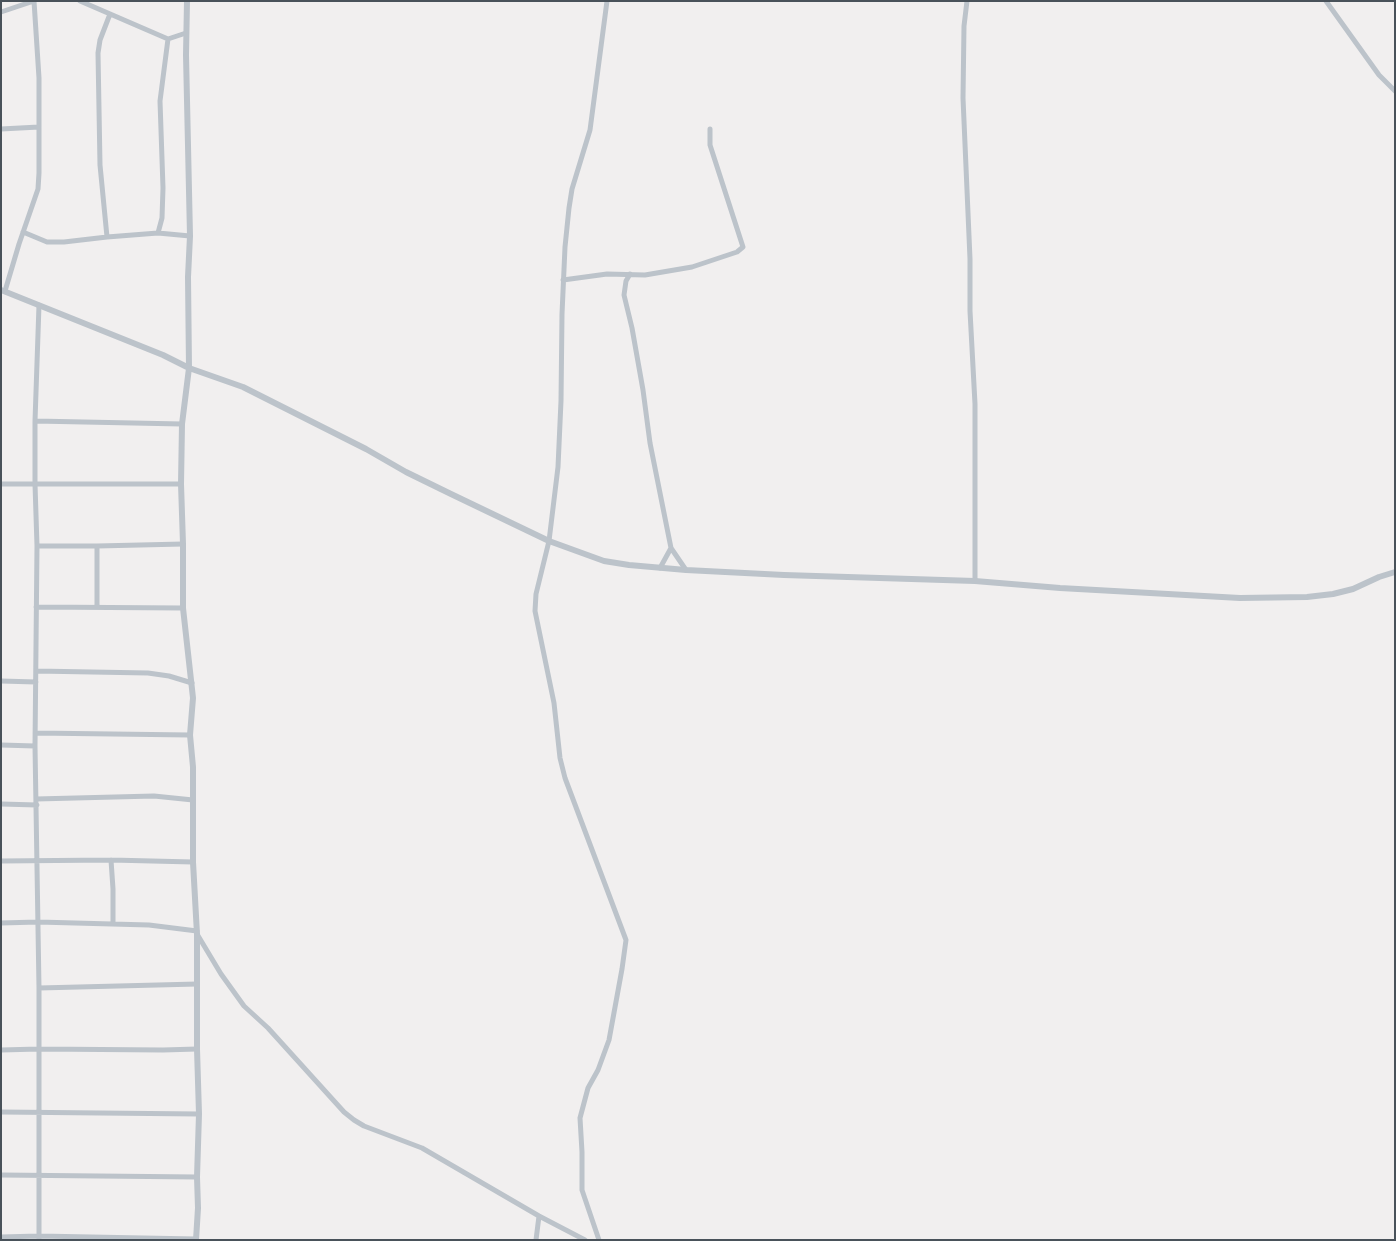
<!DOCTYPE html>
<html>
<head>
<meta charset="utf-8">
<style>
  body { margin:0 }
  #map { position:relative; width:1396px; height:1241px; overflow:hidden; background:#f1efef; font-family:Helvetica,sans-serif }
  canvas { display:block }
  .frame { position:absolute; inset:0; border:2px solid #49525a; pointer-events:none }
</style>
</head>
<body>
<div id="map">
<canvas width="1396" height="1241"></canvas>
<div class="frame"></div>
</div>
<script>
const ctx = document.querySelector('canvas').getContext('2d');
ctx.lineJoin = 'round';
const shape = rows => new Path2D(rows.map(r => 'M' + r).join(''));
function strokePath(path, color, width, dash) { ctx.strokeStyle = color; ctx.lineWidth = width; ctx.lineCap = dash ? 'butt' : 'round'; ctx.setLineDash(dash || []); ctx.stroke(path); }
const minor = shape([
  [80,1,168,39,186,33],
  [967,1,964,26,963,98,970,259,970,311,975,404,975,581],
  [1326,1,1379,75,1395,91],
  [1,12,34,1],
  [1,129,39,127],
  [23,232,47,242,64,242,107,237,158,233,190,236],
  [158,233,162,218,163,188,160,101,168,39],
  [107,237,100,165,98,53,100,40,110,14],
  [630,274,626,281,624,295,632,328,643,390,650,443,671,548,660,568],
  [563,280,607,274,645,275,692,267,737,252,743,247,710,145,710,129],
  [5,291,19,244,38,189,39,173,39,78,34,1],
  [35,421,182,424],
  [1,484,181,484],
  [37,546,97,546,183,544],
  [671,548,686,570],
  [36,607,183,608],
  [97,607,97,546],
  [36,671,148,673,169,676,192,683],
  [1,681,36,682],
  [35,733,190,735],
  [1,745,35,746],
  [36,799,154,796,193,800],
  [1,804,37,805],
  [111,860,113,889,113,924],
  [1,861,111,860,193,862],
  [1,923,38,922,149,925,197,931],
  [197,934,221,974,244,1006,268,1028,344,1112,354,1120,364,1126,422,1148,539,1216,585,1240],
  [39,988,197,984],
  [1,1050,39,1049,163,1050,197,1049],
  [1,1112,199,1114],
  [1,1175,197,1177],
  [1,1237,39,1236,196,1239],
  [39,1240,39,988,35,746,37,546,35,484,35,421,39,305],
  [536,1240,539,1216],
  [599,1240,582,1190,582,1152,580,1118,588,1088,598,1070,609,1040,622,969,626,940,565,778,560,758,554,703,535,611,536,594,549,541,558,467,561,401,562,314,565,247,569,208,572,189,590,130,607,1]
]);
const tertiary = shape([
  [187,1,186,55,190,236,188,277,189,368,182,424,181,484,183,544,183,608,193,698,190,735,193,767,193,862,197,934,197,1049,199,1114,197,1177,198,1208,196,1240],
  [1,290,163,355,189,368,243,387,366,449,406,472,451,494,549,541,604,561,629,565,686,570,784,575,975,581,1060,588,1240,598,1307,597,1333,594,1353,589,1379,577,1395,572]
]);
strokePath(minor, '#bcc3ca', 5);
strokePath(tertiary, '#bcc3ca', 6);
</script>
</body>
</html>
